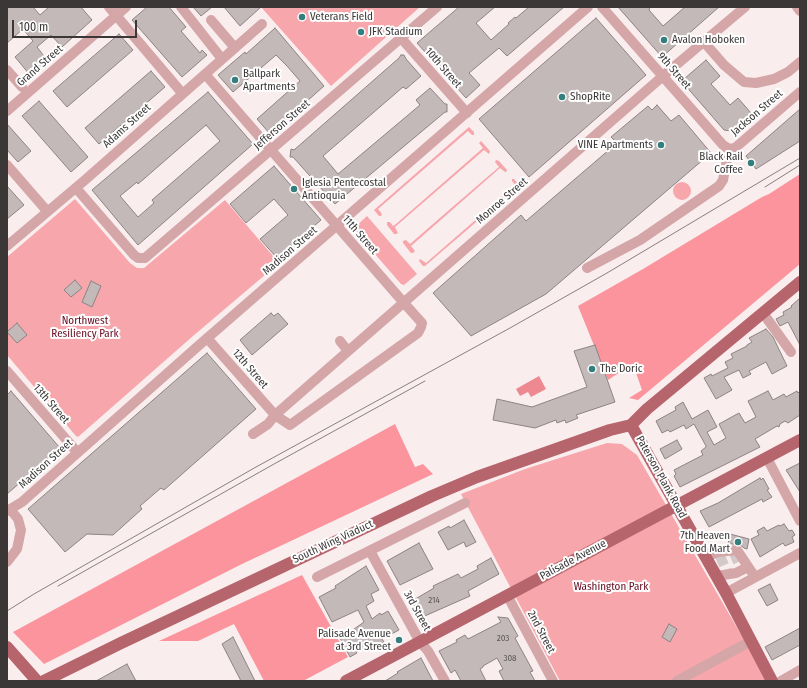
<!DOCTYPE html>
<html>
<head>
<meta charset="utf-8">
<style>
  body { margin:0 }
  #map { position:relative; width:807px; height:688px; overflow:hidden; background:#f9edee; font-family:"Fira Sans Condensed",sans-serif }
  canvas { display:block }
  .frame { position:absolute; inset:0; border:8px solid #3b3737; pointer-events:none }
  .scale { position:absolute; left:12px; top:20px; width:125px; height:18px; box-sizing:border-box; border:2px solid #3b3737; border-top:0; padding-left:5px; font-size:12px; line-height:14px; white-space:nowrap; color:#3b3737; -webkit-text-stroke:3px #fefefe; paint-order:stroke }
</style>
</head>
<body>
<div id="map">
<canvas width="807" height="688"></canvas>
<div class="frame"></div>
<div class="scale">100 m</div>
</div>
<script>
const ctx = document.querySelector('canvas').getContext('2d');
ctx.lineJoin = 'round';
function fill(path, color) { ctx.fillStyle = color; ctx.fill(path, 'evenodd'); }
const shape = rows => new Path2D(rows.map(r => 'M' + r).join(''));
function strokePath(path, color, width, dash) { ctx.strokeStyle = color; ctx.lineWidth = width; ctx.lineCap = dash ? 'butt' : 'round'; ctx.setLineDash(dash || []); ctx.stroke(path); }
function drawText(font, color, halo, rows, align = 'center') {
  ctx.font = font + ' "Fira Sans Condensed",sans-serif'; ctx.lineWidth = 4; ctx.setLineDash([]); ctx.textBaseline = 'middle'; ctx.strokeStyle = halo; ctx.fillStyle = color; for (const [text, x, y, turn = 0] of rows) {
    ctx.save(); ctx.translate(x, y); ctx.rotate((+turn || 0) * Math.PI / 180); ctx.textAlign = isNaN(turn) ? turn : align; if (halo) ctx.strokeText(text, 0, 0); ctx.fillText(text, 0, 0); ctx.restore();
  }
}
const green = shape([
  [261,7,420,7,331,86],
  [469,127,474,132,474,135,472,135,468,131,378,209,382,214,381,216,379,216,374,210],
  [481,141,490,151,489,154,484,150,395,227,398,233,396,234,394,234,387,225,387,222,390,222,393,226,396,224,483,148,479,143],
  [496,160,499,161,507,170,506,172,505,172,500,168,411,246,415,251,413,253,411,253,403,243,403,241,406,240,410,244,456,204,499,167,495,162],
  [512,179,514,179,518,184,518,186,425,266,423,266,419,261,420,259,426,263,480,216,515,185,512,181],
  '673 191a9 9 0 1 1 18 0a9 9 0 1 1-18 0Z',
  [75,199,130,263,137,268,144,268,225,200,279,263,193,336,78,437,76,436,7,355,7,257],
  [367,216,417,274,404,285,401,284,354,230,354,228],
  [607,443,622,444,637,455,743,638,766,681,560,681,461,494,525,469]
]);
const forest = shape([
  [800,174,800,264,638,400,629,398,642,390,634,367,617,374,608,380,578,306,643,269,762,197,769,194],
  [395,424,415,467,423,464,433,474,242,564,44,664,13,632],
  [302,575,348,657,303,681,264,681,234,624,198,641,159,641]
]);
const water = shape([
  [539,376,546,389,531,397,528,392,520,396,516,389]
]);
const building = shape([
  [7,7,33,7,40,15,49,7,81,7,92,20,62,47,51,35,37,47,47,60,30,75,15,57,33,41,23,29,7,43,7,7],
  [147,7,169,7,186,27,181,31,200,53,202,50,207,55,182,77,132,20,147,7],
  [193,7,212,7,201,16,193,7],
  [224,7,261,7,240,26,224,7],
  [459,7,495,7,476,23,491,40,509,24,508,23,515,17,516,18,529,7,564,7,507,56,499,48,469,73,480,85,466,98,417,43,459,7],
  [618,7,650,7,649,10,663,26,685,7,719,7,662,57,618,7],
  [596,18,646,75,529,177,479,119,596,18],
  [275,28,324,86,270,134,257,119,300,81,287,66,276,55,233,92,218,75,245,52,246,54,275,28],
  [119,34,133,50,67,107,53,91,119,34],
  [401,55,404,55,406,59,421,76,406,89,403,87,323,156,338,174,420,105,416,100,430,88,445,104,447,104,447,112,445,112,335,204,293,157,290,157,291,149,294,150,399,58,401,55],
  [706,60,720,76,711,84,730,105,738,98,751,113,731,131,724,130,684,84,684,79,706,60],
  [151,71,165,87,99,144,85,128,151,71],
  [208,92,253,144,138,245,92,190,208,92],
  [206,125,220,141,152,200,154,203,138,217,120,196,137,182,138,184,206,125],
  [39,101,88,157,71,172,22,116,39,101],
  [657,105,671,121,679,115,711,153,546,294,471,336,433,293,521,215,526,221,617,143,611,137,648,106,652,110,657,105],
  [800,109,800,141,756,169,746,156,800,109],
  [7,124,31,151,18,162,7,150,7,124],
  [274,166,321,220,277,258,260,239,288,215,274,199,246,223,230,204,274,166],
  [7,186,24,205,7,219,7,186],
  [75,280,82,288,71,297,64,290,75,280],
  [91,281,101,286,92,307,82,302,91,281],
  [800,298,800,345,788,322,780,326,776,319,784,315,783,312,792,307,791,306,800,298],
  [271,313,274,316,278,313,288,324,252,355,240,340,271,313],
  [17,323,27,335,17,343,7,332,17,323],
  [766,329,773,337,787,366,772,374,766,362,749,371,751,374,743,378,739,370,724,377,732,390,716,399,704,378,711,374,712,376,728,368,725,362,733,358,731,354,747,346,747,345,752,342,749,338,766,329],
  [595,345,615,402,576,415,578,418,566,423,565,420,557,423,556,420,535,428,493,420,497,399,532,407,587,387,574,351,595,345],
  [207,353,256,409,164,490,161,488,140,506,142,509,113,535,87,534,65,552,28,509,207,353],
  [11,391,60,448,7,494,7,395,11,391],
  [768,391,773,400,784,394,786,397,797,391,798,393,800,391,800,415,788,423,785,421,780,424,779,427,777,426,755,439,760,447,680,487,674,476,676,474,674,470,703,455,701,451,706,447,706,446,694,424,686,429,684,425,670,432,668,430,662,433,656,421,676,410,675,407,683,402,692,419,708,410,717,427,707,432,714,445,726,438,719,424,739,413,745,423,756,417,748,401,768,391],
  [677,440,682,449,665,459,660,449,677,440],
  [800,463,800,492,786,470,800,463],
  [760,478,761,480,763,478,769,489,767,490,772,497,763,502,762,499,709,527,700,511,718,503,760,478],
  [464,520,476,542,466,547,464,542,448,550,438,532,449,526,450,528,464,520],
  [784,524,789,531,792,530,795,535,792,537,794,542,785,546,783,543,760,557,751,539,759,535,757,531,764,527,767,531,779,525,780,526,784,524],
  [730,534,749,539,747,549,744,548,739,544,728,544,730,534],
  [419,543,433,569,400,585,387,561,419,543],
  [491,558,499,574,468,591,470,596,418,619,409,602,417,598,434,588,433,586,458,574,461,578,478,569,477,566,491,558],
  [366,566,379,590,371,594,374,601,366,606,372,619,380,613,381,615,388,611,399,630,382,639,384,642,377,646,376,644,356,652,357,653,350,657,340,638,347,633,347,634,364,622,358,610,332,622,319,597,336,588,335,586,366,566],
  [770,584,778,600,767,606,758,590,770,584],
  [498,617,508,618,518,636,515,638,533,671,530,672,535,681,504,681,499,671,503,669,497,658,483,666,483,667,480,669,486,681,461,681,455,670,451,673,439,651,457,642,456,640,465,635,468,639,501,622,498,617],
  [669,624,677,629,670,642,662,637,669,624],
  [800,628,800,645,772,660,765,647,800,628],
  [233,637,255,681,241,681,222,644,233,637],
  [421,658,433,681,385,681,398,673,397,672,421,658],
  [127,664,136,681,96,681,127,664]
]);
const minorTunnel = shape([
  [734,553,741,569],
  [720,556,727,572]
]);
const minor = shape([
  [109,7,182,93],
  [181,7,222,59],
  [602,7,723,145,729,149],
  [797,7,800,11],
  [211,20,235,48],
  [401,38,467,113],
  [704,42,724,65,744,82,756,83,774,79,788,72,800,62],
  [7,70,22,87],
  [205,74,404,303,422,323,421,327,418,333,290,425,275,415,207,338],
  [7,111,126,7],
  [729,149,735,148,800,92],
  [7,165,47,211],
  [76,188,134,255,138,258,145,258,437,7],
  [7,246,85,180,262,24],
  [587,268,640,240,719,186,723,180,729,149],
  [763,313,791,352],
  [340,341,348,351],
  [7,371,77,452],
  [253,434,268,424,275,415,663,76,745,7],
  [767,458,800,521],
  [7,511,22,502,197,347,588,7],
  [370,551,414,631,420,642,428,651,445,681],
  [706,557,718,552,737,550,755,577],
  [7,562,17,549,21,530,18,519,10,509],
  [717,576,736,573,748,567],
  [317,577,465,503],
  [726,593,800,553],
  [507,595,553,681],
  [677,681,751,641],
  [781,681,800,670]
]);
const major = shape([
  [631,425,726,593,772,681],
  [631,425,647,409,800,282],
  [7,647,37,681],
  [44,681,121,643,432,496,477,477,610,430,631,425],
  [346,681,800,440]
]);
const tram = shape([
  [765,187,800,165],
  [58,586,274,464,425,381],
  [7,611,34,594,256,467,510,328,607,273,800,158]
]);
const markers = [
  [302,17,4,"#357e7e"],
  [361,32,4,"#357e7e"],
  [664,40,4,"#357e7e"],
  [235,80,4,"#357e7e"],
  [562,97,4,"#357e7e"],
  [661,145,4,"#357e7e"],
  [751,163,4,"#357e7e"],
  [294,189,4,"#357e7e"],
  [592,369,4,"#357e7e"],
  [738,542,4,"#357e7e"],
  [399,640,4,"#357e7e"]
];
const numberNames = [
  ["214",434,600],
  ["203",503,638],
  ["308",510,658]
];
const poiNames = [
  ["Veterans Field",310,17],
  ["JFK Stadium",369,32],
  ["Avalon Hoboken",672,40],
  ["Ballpark",243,74],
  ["Apartments",243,87],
  ["ShopRite",570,97],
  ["VINE Apartments",653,145,"right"],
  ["Black Rail",743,157,"right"],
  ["Coffee",743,170,"right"],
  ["Iglesia Pentecostal",302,183],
  ["Antioquia",302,196],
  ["The Doric",600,369],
  ["7th Heaven",730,536,"right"],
  ["Food Mart",730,549,"right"],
  ["Palisade Avenue",391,634,"right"],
  ["at 3rd Street",391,647,"right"]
];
const streetNames = [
  ["Grand Street",40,66,-41],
  ["10th Street",443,68,49],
  ["9th Street",674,71,49],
  ["Jackson Street",757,113,-41],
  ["Jefferson Street",282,125,-41],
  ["Adams Street",127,126,-42],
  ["Monroe Street",502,201,-41],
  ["11th Street",360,235,49],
  ["Madison Street",290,251,-41],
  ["12th Street",250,369,49],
  ["13th Street",51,404,49],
  ["Madison Street",46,464,-42],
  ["Paterson Plank Road",661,477,61],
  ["South Wing Viaduct",333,542,-25],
  ["Palisade Avenue",573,560,-28],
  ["3rd Street",417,611,61],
  ["2nd Street",541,632,62]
];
const parkNames = [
  ["Northwest",85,321],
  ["Resiliency Park",85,334],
  ["Washington Park",611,587]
];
fill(green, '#f7a6ab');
fill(forest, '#fb949c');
fill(water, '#ef8991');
fill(building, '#c4b9b9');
strokePath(building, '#8d8383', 1);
strokePath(minorTunnel, '#d3c9c9', 10, [10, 5]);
strokePath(minor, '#d5a6a8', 10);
strokePath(major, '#b7656c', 12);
strokePath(tram, '#877f80', 1);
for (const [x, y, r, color] of markers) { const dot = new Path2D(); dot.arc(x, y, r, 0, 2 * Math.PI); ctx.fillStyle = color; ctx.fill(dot); strokePath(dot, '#fefefe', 1.5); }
drawText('9px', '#5d5858', null, numberNames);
drawText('11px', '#3b3737', '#fefefe', poiNames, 'left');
drawText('11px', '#3b3737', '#fefefe', streetNames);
drawText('11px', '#670b20', '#fefefe', parkNames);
</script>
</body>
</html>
